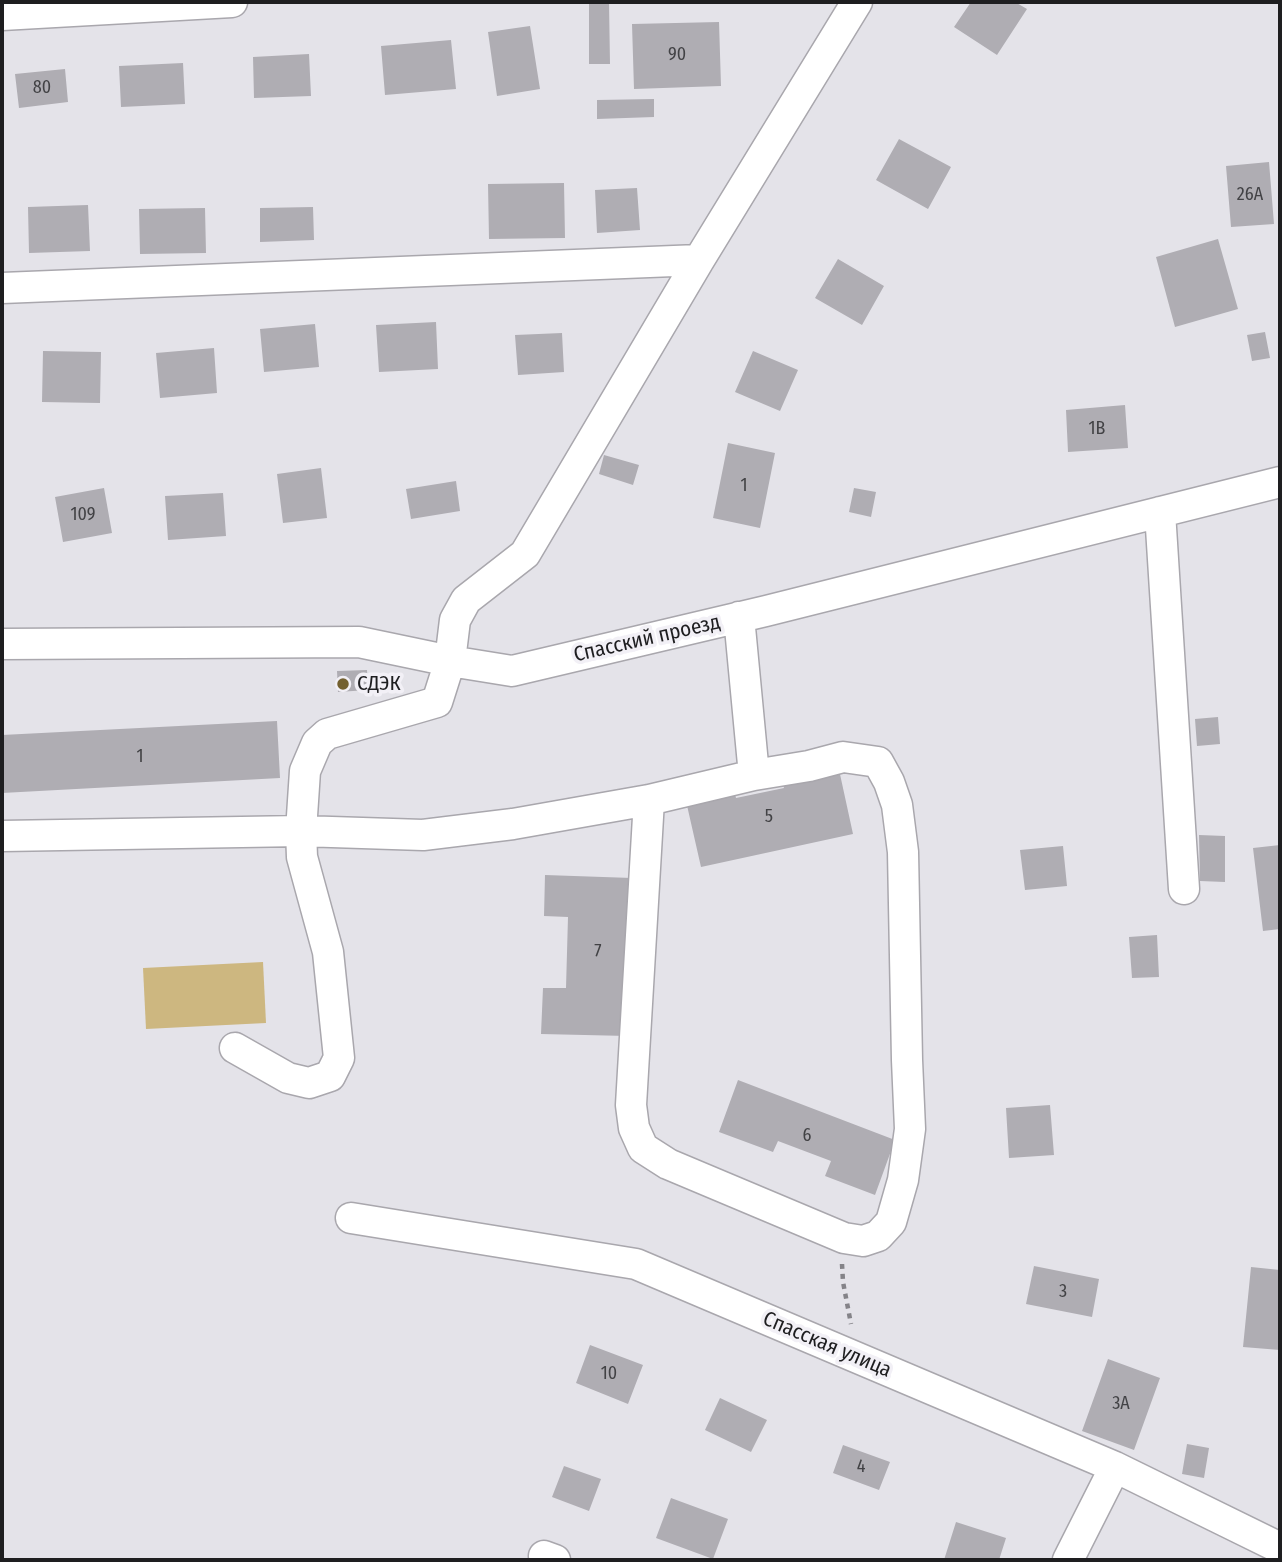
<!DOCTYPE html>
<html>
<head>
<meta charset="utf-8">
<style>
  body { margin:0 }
  #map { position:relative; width:1282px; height:1562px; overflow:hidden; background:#e4e3e9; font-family:"Fira Sans Condensed",sans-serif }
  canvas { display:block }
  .frame { position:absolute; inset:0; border:4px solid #1e1e20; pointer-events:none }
</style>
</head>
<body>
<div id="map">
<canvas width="1282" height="1562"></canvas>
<div class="frame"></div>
</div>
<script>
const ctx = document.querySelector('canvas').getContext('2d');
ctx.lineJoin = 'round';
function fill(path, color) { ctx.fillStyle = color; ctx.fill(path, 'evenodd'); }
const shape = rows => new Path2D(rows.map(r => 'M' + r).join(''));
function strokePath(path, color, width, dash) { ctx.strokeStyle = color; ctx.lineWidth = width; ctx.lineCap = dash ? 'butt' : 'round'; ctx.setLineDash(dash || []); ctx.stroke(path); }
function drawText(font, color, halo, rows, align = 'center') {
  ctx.font = font + ' "Fira Sans Condensed",sans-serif'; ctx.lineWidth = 7; ctx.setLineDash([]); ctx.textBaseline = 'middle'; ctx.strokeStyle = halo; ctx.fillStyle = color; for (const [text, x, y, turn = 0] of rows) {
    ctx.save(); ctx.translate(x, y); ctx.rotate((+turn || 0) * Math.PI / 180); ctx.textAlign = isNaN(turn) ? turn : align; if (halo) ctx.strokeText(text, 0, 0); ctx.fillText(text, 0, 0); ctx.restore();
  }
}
const green = shape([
  [263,962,266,1023,146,1029,143,968]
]);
const building = shape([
  [589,2,609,2,610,64,589,64],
  [971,2,1015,2,1027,9,997,55,954,27],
  [719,22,721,86,634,89,632,24],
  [530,26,540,89,497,96,488,32],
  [451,40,456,89,385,95,381,46],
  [309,54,311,96,254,98,253,57],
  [183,63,185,104,121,107,119,66],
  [65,69,68,102,19,108,15,74],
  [654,99,654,117,597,119,597,100],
  [899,139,951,167,928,209,876,180],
  [1269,162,1274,224,1231,227,1226,166],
  [564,183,565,238,489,239,488,184],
  [637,188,640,230,597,233,595,190],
  [88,205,90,251,29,253,28,207],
  [313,207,314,240,260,242,260,208],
  [205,208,206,253,140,254,139,209],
  [1218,239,1238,309,1175,327,1156,257],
  [838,259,884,286,862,325,815,298],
  [436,322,438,369,379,372,376,325],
  [315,324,319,367,264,372,260,329],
  [1265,332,1270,358,1252,361,1247,335],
  [562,333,564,372,518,375,515,335],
  [214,348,217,393,160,398,156,353],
  [43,351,101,352,100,403,42,402],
  [753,351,798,370,780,411,735,392],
  [1125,405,1128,448,1068,452,1066,410],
  [728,443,775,453,760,528,713,518],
  [604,455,639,465,633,485,599,474],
  [321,468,327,518,283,523,277,474],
  [456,481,460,511,411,519,406,489],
  [104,488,112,533,63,542,55,497],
  [854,488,876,492,871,517,849,512],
  [223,493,226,536,168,540,165,496],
  [367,670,368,690,338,692,337,671],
  [1218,717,1220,744,1197,746,1195,719],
  [277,721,280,778,2,793,2,735],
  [838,765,853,834,701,867,686,801,734,790,736,798,784,788,781,777],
  [1199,835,1225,836,1225,882,1200,881],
  [1280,845,1280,929,1263,931,1253,848],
  [1063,846,1067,886,1025,890,1020,850],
  [545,875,632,878,628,1036,541,1034,543,988,566,988,568,917,544,916],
  [1157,935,1159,977,1132,978,1129,937],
  [738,1080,895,1140,875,1195,825,1176,831,1161,778,1141,773,1152,719,1132],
  [1050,1105,1054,1155,1009,1158,1006,1108],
  [1034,1266,1099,1279,1092,1317,1026,1304],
  [1251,1267,1280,1270,1280,1350,1243,1347],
  [590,1345,643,1365,628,1404,576,1383],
  [1108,1359,1160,1378,1134,1450,1082,1431],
  [720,1398,767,1420,751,1452,705,1430],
  [1187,1444,1209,1448,1204,1478,1182,1474],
  [843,1445,890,1462,879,1490,833,1473],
  [564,1466,601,1479,589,1511,552,1497],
  [671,1498,728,1519,713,1559,656,1538],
  [956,1522,1006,1538,999,1560,944,1560]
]);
const path = shape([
  [842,1264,843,1282,851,1324]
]);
const minor = shape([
  [2,15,232,2],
  [2,288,699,260],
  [1160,512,1184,889],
  [2,644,359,642,450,661,512,671,766,611,1280,482],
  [649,800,631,1105,634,1128,643,1148,668,1164,844,1238,863,1241,878,1236,891,1222,903,1180,910,1129,907,1060,903,852,897,805,889,782,878,762,843,757,809,766,754,775],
  [2,836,301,831,305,771,317,743,327,734,437,702,450,661,455,620,466,600,525,554,699,260,857,2],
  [235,1048,288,1078,309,1083,330,1076,339,1058,328,952,302,857,301,831,423,835,513,824,649,800,754,775,739,617],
  [351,1218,636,1264,1115,1467,1280,1548],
  [544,1556,555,1560],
  [1068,1560,1115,1467]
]);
const markers = [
  [343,684,7,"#73602f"]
];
const numberNames = [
  ["90",677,55],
  ["80",42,88],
  ["26А",1250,195],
  ["1В",1097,429],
  ["1",744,486],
  ["109",83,515],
  ["1",140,757],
  ["5",769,817],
  ["7",598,952],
  ["6",807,1136],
  ["3",1063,1292],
  ["10",609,1374],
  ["3А",1121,1404],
  ["4",861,1467]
];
const streetNames = [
  ["Спасский проезд",647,639,-13],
  ["Спасская улица",827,1345,23]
];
const poiNames = [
  ["СДЭК",357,684]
];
fill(green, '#cdb780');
fill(building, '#afadb3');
strokePath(minor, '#a9a7ad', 33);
strokePath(path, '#848388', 4.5, [5, 5]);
strokePath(minor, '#fff', 30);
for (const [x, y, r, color] of markers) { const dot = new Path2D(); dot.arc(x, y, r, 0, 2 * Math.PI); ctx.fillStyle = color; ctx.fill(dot); strokePath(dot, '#f2f0f6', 2.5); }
drawText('18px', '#424245', null, numberNames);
drawText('21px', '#1e1e20', '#f2f0f6', streetNames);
drawText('21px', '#1e1e20', '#f2f0f6', poiNames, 'left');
</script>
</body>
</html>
